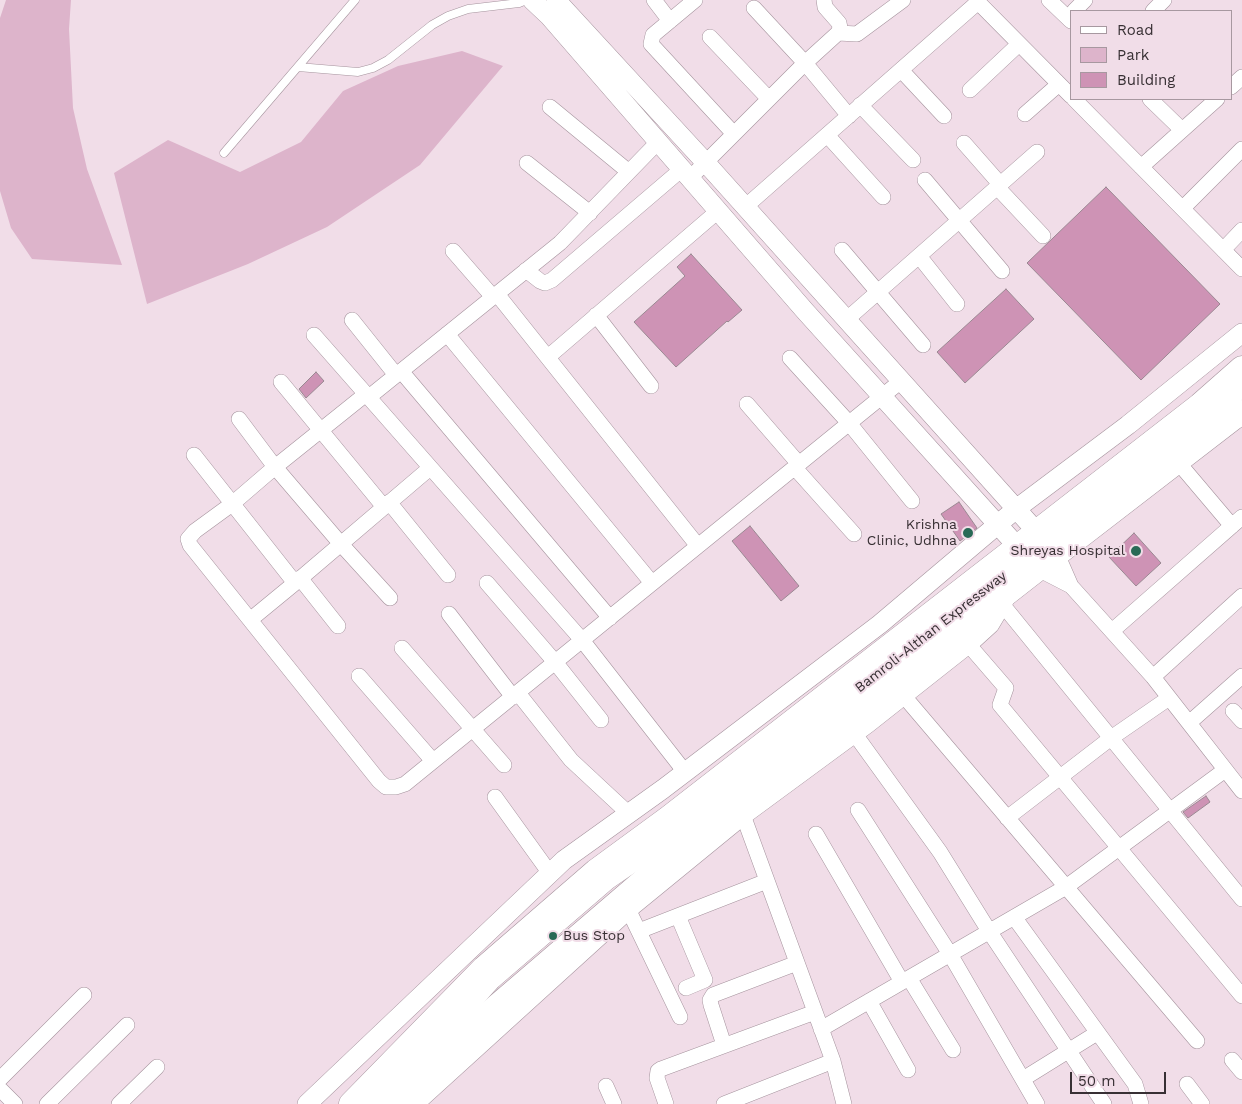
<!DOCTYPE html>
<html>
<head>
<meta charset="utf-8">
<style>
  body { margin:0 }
  #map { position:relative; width:1242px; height:1104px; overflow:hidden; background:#f1dde8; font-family:"Work Sans",sans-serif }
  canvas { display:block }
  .legend { position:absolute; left:1070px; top:10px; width:162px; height:90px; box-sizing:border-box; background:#f1dde8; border:1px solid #a798a0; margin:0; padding:6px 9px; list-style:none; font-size:15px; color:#383034 }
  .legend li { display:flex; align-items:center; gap:10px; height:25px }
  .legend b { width:25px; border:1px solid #a798a0 }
  .scale { position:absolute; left:1070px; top:1072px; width:96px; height:22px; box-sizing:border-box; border:2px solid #383034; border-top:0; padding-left:6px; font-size:15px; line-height:18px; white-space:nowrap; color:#383034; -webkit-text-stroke:4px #f1dde8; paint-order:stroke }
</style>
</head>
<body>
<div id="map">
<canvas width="1242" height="1104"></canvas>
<ul class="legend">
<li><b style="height:6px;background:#fff"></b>Road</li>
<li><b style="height:14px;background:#ddb4cb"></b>Park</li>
<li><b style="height:14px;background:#ce93b5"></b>Building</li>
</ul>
<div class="scale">50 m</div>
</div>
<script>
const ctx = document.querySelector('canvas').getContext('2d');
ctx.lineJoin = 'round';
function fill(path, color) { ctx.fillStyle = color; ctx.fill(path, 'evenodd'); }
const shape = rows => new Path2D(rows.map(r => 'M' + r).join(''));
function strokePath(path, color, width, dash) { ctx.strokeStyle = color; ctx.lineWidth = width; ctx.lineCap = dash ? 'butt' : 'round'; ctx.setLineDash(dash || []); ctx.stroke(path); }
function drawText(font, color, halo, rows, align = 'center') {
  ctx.font = font + ' "Work Sans",sans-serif'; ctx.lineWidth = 4; ctx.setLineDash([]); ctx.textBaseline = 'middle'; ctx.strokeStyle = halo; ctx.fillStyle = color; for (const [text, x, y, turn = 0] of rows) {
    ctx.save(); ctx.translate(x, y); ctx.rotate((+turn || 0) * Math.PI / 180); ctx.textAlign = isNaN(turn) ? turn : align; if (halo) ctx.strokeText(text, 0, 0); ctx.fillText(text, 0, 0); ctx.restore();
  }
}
const green = shape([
  [6,0,71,0,69,29,73,108,87,169,122,265,32,259,11,228,0,191,0,18],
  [462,51,503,66,420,165,327,227,248,264,147,304,114,173,168,140,240,172,301,142,343,91,398,66]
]);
const building = shape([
  [1106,187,1220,304,1141,380,1027,263,1106,187],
  [691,254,742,310,728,322,727,321,676,367,634,322,685,276,677,267,691,254],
  [1006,289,1034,319,965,383,937,352,1006,289],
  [316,372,324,381,306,398,299,389,316,372],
  [959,502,977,528,960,541,941,514,959,502],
  [750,526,799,586,781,601,732,541,750,526],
  [1134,533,1161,563,1136,586,1109,557,1134,533],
  [1206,796,1210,802,1188,818,1183,812,1206,796]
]);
const service = shape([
  [298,67,358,72,373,68,388,60,432,25,448,16,468,9,519,3,526,0],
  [224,153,355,0]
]);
const minor = shape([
  [654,0,670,21],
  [695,0,653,35,651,44,734,134],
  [976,0,1071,96],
  [1049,0,1071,21],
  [754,8,805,63,849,116],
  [1074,11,1085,0],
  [1153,11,1164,0],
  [838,33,857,34,903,0],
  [710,37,769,99],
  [901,70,944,116],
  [1231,87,1242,77],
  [970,90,1019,44],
  [1074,99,1242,269],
  [1150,99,1182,130],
  [860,105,913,160],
  [550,107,629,172],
  [1025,114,1059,84],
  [827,135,883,197],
  [964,143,1000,184],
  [527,163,590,213],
  [1141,167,1217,99],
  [690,178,805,63,838,33,840,28,839,23,825,7,824,0],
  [925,180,1002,271],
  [997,187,1043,236],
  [745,207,978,2],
  [1183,208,1242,149],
  [842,250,923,345],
  [1223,250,1242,230],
  [453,251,493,297],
  [919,256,957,304],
  [526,270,540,281,545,283,552,280,682,169],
  [497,294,698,546],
  [596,315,651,386],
  [352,320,396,375],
  [846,320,1037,152],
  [447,334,652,583],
  [314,335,582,640,685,772],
  [548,357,718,211],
  [790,358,849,423,912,501],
  [401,371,610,618],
  [281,382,384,507],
  [366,394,275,467,232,504,195,531,188,539,190,545,379,781,386,787,396,787,405,784,901,381],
  [369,397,560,243,658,142],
  [747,404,799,464],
  [239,419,275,467,340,543,390,598],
  [194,455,295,583],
  [1177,461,1232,526],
  [795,468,854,534],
  [389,502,448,575],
  [1057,554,1071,586,1153,677,1242,791],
  [1038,569,1071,586],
  [300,578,338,626],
  [487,583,555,662,601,720],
  [1002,604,1242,899],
  [449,614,513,697],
  [250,620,295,583,430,468],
  [1112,631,1242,517],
  [968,644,1006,688,1000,705,1242,996],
  [402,648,504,765],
  [359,676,433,761],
  [1153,677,1242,596],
  [518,693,571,760,628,813],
  [903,695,1197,1041],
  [1233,711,1242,721],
  [1189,723,1242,676],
  [854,733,940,852,989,931,1104,1104],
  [495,797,549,872],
  [858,810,950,954,1037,1104],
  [743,815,833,1061,844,1104],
  [1007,818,1111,738,1169,698],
  [816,834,902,982],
  [628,909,680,1017],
  [678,916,705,980,686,988],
  [1014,917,1135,1084,1141,1104],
  [639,931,767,881],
  [909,978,953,1050],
  [869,1001,908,1070],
  [821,1029,1066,887,1225,770],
  [724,1045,711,1005,710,1000,713,995,797,963],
  [1232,1060,1242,1072],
  [0,1079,84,995],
  [1023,1079,1097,1033],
  [1187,1084,1202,1104],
  [606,1086,614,1104],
  [0,1089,15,1104],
  [47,1104,127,1025],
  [119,1104,157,1067],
  [666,1104,657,1078,658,1071,661,1069,815,1012],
  [724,1104,833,1061]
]);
const tertiary = shape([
  [532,0,549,16,805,311,1026,556],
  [556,0,706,163,1045,541],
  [307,1104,564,860,663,789,880,624,1016,509,1128,425,1242,333],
  [414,1104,633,905,743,815,868,723,968,644,990,624,1006,597]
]);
const secondary = shape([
  [371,1104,439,1036,491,979,607,879,678,830,1209,417,1242,385]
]);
const primary = shape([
  [351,1104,484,968,596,871,667,819,1200,405,1242,368],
  [393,1104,483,1018,693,838,1057,554,1232,419,1242,412]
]);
const markers = [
  [968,533,6,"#296956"],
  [1136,551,6,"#296956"],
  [553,936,5,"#296956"]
];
const poiNames = [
  ["Krishna",957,525],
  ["Clinic, Udhna",957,541],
  ["Shreyas Hospital",1125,551],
  ["Bus Stop",563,936,"left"]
];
const streetNames = [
  ["Bamroli-Althan Expressway",931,632,-38]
];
fill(green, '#ddb4cb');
fill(building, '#ce93b5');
strokePath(building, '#9a8892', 1);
strokePath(service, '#a5939d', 9);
strokePath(minor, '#a5939d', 16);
strokePath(tertiary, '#a5939d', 20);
strokePath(secondary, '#a5939d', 22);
strokePath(primary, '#a5939d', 25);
strokePath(service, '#fff', 8);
strokePath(minor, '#fff', 15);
strokePath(tertiary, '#fff', 19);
strokePath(secondary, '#fff', 21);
strokePath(primary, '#fff', 24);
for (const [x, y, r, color] of markers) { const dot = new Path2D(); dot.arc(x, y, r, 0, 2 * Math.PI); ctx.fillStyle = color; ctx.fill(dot); strokePath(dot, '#f1dde8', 2); }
drawText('14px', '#383034', '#f1dde8', poiNames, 'right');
drawText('14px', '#383034', '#f1dde8', streetNames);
</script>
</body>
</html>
